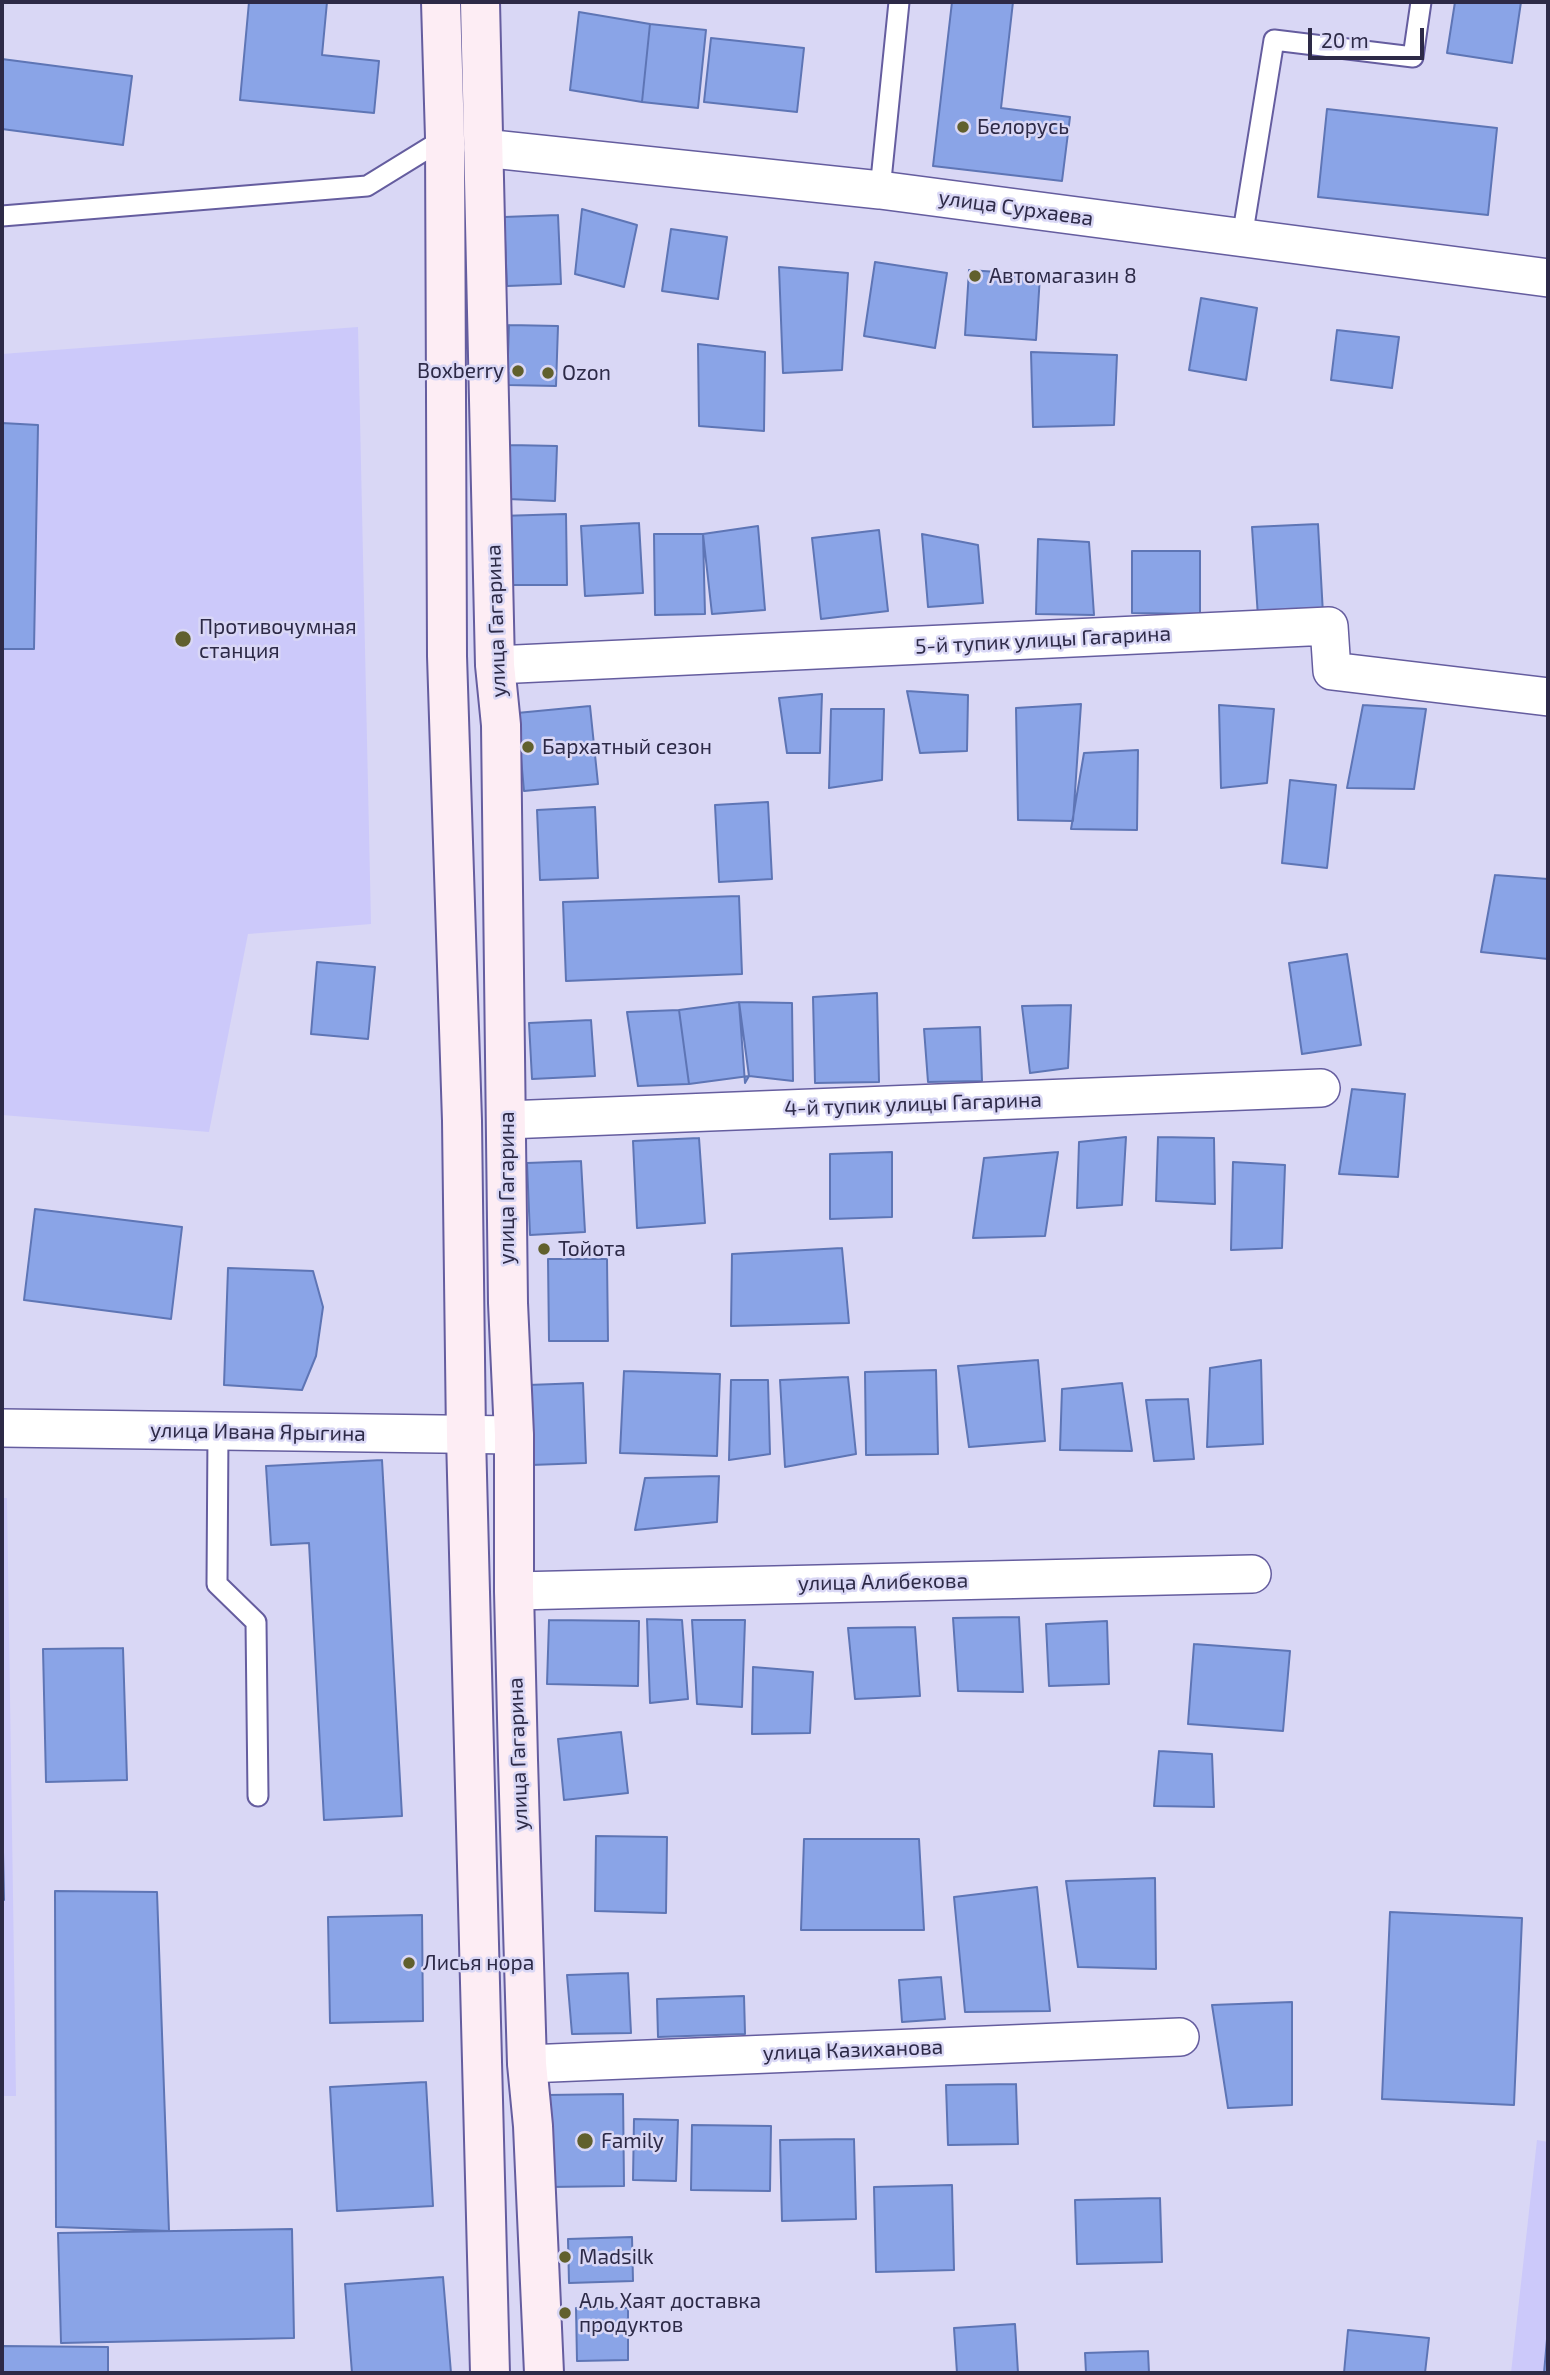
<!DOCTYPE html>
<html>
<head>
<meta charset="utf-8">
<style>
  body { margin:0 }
  #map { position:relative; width:1550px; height:2375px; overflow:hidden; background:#d9d7f5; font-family:"Exo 2",sans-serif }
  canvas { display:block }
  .frame { position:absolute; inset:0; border:4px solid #2d2a47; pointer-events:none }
  .scale { position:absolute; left:1308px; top:28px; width:116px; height:32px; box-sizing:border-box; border:4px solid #2d2a47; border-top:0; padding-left:9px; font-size:21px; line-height:24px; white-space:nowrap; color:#2d2a47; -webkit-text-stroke:5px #d9d7f5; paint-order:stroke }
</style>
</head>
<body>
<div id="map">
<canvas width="1550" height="2375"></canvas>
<div class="frame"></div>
<div class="scale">20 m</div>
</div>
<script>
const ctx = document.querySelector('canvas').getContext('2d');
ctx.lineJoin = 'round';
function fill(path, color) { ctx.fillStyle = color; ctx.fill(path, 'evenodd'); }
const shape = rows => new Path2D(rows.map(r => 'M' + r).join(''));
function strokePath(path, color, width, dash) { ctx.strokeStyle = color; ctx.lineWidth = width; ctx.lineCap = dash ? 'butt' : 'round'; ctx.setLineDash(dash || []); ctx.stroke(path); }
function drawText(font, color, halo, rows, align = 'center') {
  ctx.font = font + ' "Exo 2",sans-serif'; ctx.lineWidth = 5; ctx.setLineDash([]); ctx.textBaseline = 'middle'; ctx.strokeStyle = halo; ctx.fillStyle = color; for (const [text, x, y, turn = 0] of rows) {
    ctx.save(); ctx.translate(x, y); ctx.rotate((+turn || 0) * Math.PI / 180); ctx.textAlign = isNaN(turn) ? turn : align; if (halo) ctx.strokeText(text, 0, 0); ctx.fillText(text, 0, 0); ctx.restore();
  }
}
const built = shape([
  [358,327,371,924,248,934,209,1132,2,1115,2,354],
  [2,1498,7,1498,16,2096,2,2096],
  [1537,2140,1548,2142,1548,2373,1511,2373]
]);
const building = shape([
  [249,2,327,2,322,55,379,61,374,113,240,100,249,2],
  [952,2,1013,2,1001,108,1070,117,1062,181,933,166,952,2],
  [1455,2,1521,2,1512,63,1447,53,1455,2],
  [579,12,650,24,642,102,570,90,579,12],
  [650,24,706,30,698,108,642,102,650,24],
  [711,38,804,48,797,112,704,102,711,38],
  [2,59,132,76,123,145,2,129,2,59],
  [1327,109,1497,128,1488,215,1318,197,1327,109],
  [582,209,637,225,624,287,575,274,582,209],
  [558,215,561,284,507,286,504,217,558,215],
  [671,229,727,237,718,299,662,291,671,229],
  [875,262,947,273,935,348,864,336,875,262],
  [779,267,848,273,842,370,783,373,779,267],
  [969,270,1040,275,1036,340,965,335,969,270],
  [1201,298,1257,308,1246,380,1189,370,1201,298],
  [509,325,558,326,556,386,507,385,509,325],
  [1337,330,1399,337,1392,388,1331,380,1337,330],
  [698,344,765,352,764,431,699,426,698,344],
  [1031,352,1117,355,1114,425,1033,427,1031,352],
  [2,423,38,425,34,649,2,649,2,423],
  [510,445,557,446,555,501,508,499,510,445],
  [566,514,567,585,501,585,500,516,566,514],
  [639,523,643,593,585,596,581,526,639,523],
  [1318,524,1323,614,1258,617,1252,527,1318,524],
  [758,526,765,610,712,614,703,534,758,526],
  [879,530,888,611,821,619,812,538,879,530],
  [654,534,703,534,705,614,655,615,654,534],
  [922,534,978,545,983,603,928,607,922,534],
  [1038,539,1089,542,1094,615,1036,614,1038,539],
  [1132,551,1200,551,1200,614,1132,613,1132,551],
  [907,691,968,695,967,751,920,753,907,691],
  [822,694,820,753,787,753,779,698,822,694],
  [1081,704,1073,821,1018,820,1016,708,1081,704],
  [1219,705,1274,709,1267,783,1221,788,1219,705],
  [1363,705,1426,709,1414,789,1347,788,1363,705],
  [590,706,598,784,524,791,517,713,590,706],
  [831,709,884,709,882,780,829,788,831,709],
  [1138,750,1137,830,1071,829,1084,753,1138,750],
  [1290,780,1336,785,1327,868,1282,863,1290,780],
  [768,802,772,879,719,882,715,805,768,802],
  [595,807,598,878,540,880,537,810,595,807],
  [1495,875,1548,879,1548,959,1481,952,1495,875],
  [739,896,742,974,566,981,563,902,739,896],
  [1347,954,1361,1045,1302,1054,1289,963,1347,954],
  [317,962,375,967,368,1039,311,1034,317,962],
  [877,993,879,1082,815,1083,813,997,877,993],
  [739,1002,792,1003,793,1081,749,1076,745,1083,739,1002],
  [739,1002,749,1076,689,1084,679,1010,739,1002],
  [1071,1005,1068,1068,1030,1073,1022,1006,1071,1005],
  [679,1010,689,1084,638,1086,627,1012,679,1010],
  [591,1020,595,1076,532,1079,529,1023,591,1020],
  [980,1027,982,1081,928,1082,924,1029,980,1027],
  [1352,1089,1405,1094,1398,1177,1339,1174,1352,1089],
  [1126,1137,1122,1205,1077,1208,1079,1142,1126,1137],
  [1158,1137,1214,1138,1215,1204,1156,1201,1158,1137],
  [699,1138,705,1223,637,1228,633,1141,699,1138],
  [892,1152,892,1217,830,1219,830,1154,892,1152],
  [1058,1152,1045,1236,973,1238,984,1158,1058,1152],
  [581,1161,585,1232,530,1235,527,1163,581,1161],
  [1233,1162,1285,1165,1282,1248,1231,1250,1233,1162],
  [35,1209,182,1227,171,1319,24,1300,35,1209],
  [842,1248,849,1323,731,1326,732,1254,842,1248],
  [548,1259,607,1259,608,1341,549,1341,548,1259],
  [228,1268,313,1271,323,1307,316,1356,302,1390,224,1385,228,1268],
  [1038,1360,1045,1441,969,1447,958,1366,1038,1360],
  [1261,1360,1263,1444,1207,1447,1210,1368,1261,1360],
  [936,1370,938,1454,866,1455,865,1372,936,1370],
  [624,1371,720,1374,717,1456,620,1453,624,1371],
  [848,1377,856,1454,785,1467,780,1380,848,1377],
  [731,1380,768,1380,770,1454,729,1460,731,1380],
  [583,1383,586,1463,531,1465,528,1385,583,1383],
  [1122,1383,1132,1451,1060,1450,1062,1389,1122,1383],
  [1188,1399,1194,1459,1154,1461,1146,1400,1188,1399],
  [382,1460,402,1816,324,1820,309,1543,271,1545,266,1466,382,1460],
  [719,1476,717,1522,635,1530,645,1478,719,1476],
  [1019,1617,1023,1692,958,1691,953,1618,1019,1617],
  [647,1619,682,1620,688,1699,650,1703,647,1619],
  [549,1620,639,1621,638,1686,547,1684,549,1620],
  [692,1620,745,1620,742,1707,697,1704,692,1620],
  [1107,1621,1109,1684,1049,1686,1046,1624,1107,1621],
  [915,1627,920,1696,855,1699,848,1628,915,1627],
  [1194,1644,1290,1651,1283,1731,1188,1724,1194,1644],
  [123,1648,127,1780,46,1782,43,1649,123,1648],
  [753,1667,813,1672,810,1733,752,1734,753,1667],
  [621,1732,628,1793,564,1800,558,1739,621,1732],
  [1159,1751,1212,1754,1214,1807,1154,1806,1159,1751],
  [2,1805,4,1900,2,1900,2,1805],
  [596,1836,667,1837,666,1913,595,1911,596,1836],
  [804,1839,919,1839,924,1930,801,1930,804,1839],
  [1155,1878,1156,1969,1078,1967,1066,1881,1155,1878],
  [1037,1887,1050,2011,965,2012,954,1897,1037,1887],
  [55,1891,157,1892,169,2231,56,2227,55,1891],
  [1390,1912,1522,1918,1514,2105,1382,2099,1390,1912],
  [422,1915,423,2021,330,2023,328,1917,422,1915],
  [628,1973,631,2033,572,2034,567,1975,628,1973],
  [941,1977,945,2019,902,2022,899,1980,941,1977],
  [744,1996,745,2034,658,2037,657,1999,744,1996],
  [1292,2002,1292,2105,1228,2108,1212,2005,1292,2002],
  [426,2082,433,2206,337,2211,330,2087,426,2082],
  [1016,2084,1018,2144,948,2145,946,2085,1016,2084],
  [623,2094,624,2186,548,2187,546,2095,623,2094],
  [634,2119,678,2120,676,2181,633,2180,634,2119],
  [692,2125,771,2126,770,2191,691,2190,692,2125],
  [854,2139,856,2219,782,2221,780,2140,854,2139],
  [952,2185,954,2270,876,2272,874,2187,952,2185],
  [1160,2198,1162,2262,1077,2264,1075,2200,1160,2198],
  [292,2229,294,2338,61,2343,58,2233,292,2229],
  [632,2237,633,2281,569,2283,568,2239,632,2237],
  [443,2277,451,2373,352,2373,345,2284,443,2277],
  [576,2308,628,2308,628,2360,577,2361,576,2308],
  [1015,2324,1018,2373,957,2373,954,2328,1015,2324],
  [1548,2328,1548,2373,1544,2373,1548,2328],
  [1348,2330,1429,2338,1425,2373,1344,2373,1348,2330],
  [2,2346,108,2347,108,2373,2,2373,2,2346],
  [1148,2351,1149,2373,1086,2373,1085,2353,1148,2351]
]);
const service = shape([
  [880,190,899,2],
  [2,216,367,186,445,138,448,139],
  [1242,238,1274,40,1413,57,1421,2],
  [218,1431,217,1584,256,1622,258,1796]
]);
const minor = shape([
  [483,148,880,190,1548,278],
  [495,665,1329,626,1332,671,1548,697],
  [506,1120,1321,1088],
  [2,1428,514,1435],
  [514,1591,1252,1574],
  [527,2064,1180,2037]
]);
const secondary = shape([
  [441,2,445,138,447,656,462,1121,466,1436,490,2373],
  [480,2,495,665,501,725,508,1303,514,1435,514,1591,518,1760,527,2064,533,2126,544,2373]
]);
const markers = [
  [963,127,7,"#61602d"],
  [975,276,7,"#61602d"],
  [518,371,7,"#61602d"],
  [548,373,7,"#61602d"],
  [183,639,9,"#61602d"],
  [528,747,7,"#61602d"],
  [544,1249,7,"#61602d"],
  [409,1963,7,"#61602d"],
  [585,2141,9,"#61602d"],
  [565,2257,7,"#61602d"],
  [565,2313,7,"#61602d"]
];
const poiNames = [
  ["Белорусь",977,127],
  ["Автомагазин 8",989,276],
  ["Boxberry",504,371,"right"],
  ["Ozon",562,373],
  ["Противочумная",199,627],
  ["станция",199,651],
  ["Бархатный сезон",542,747],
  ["Тойота",558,1249],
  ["Лисья нора",423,1963],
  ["Family",601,2141],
  ["Madsilk",579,2257],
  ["Аль Хаят доставка",579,2301],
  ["продуктов",579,2325]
];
const streetNames = [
  ["улица Сурхаева",1016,208,8],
  ["улица Гагарина",496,621,-92],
  ["5-й тупик улицы Гагарина",1043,640,-3],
  ["4-й тупик улицы Гагарина",913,1104,-2],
  ["улица Гагарина",507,1188,-90],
  ["улица Ивана Ярыгина",258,1432,1],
  ["улица Алибекова",883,1582,-1],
  ["улица Гагарина",518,1754,-92],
  ["улица Казиханова",853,2050,-2]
];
fill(built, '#ccc9fa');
fill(building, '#8aa4e7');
strokePath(building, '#5e75b5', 2);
strokePath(service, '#655d9f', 23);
strokePath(minor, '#655d9f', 40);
strokePath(secondary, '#655d9f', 42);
strokePath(service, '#fff', 19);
strokePath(minor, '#fff', 37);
strokePath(secondary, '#fdedf4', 38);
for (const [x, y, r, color] of markers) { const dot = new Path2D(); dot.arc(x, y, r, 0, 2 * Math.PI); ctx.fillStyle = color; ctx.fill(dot); strokePath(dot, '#d9d7f5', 2.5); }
drawText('21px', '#2d2a47', '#d9d7f5', poiNames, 'left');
drawText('21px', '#2d2a47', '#d9d7f5', streetNames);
</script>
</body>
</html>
